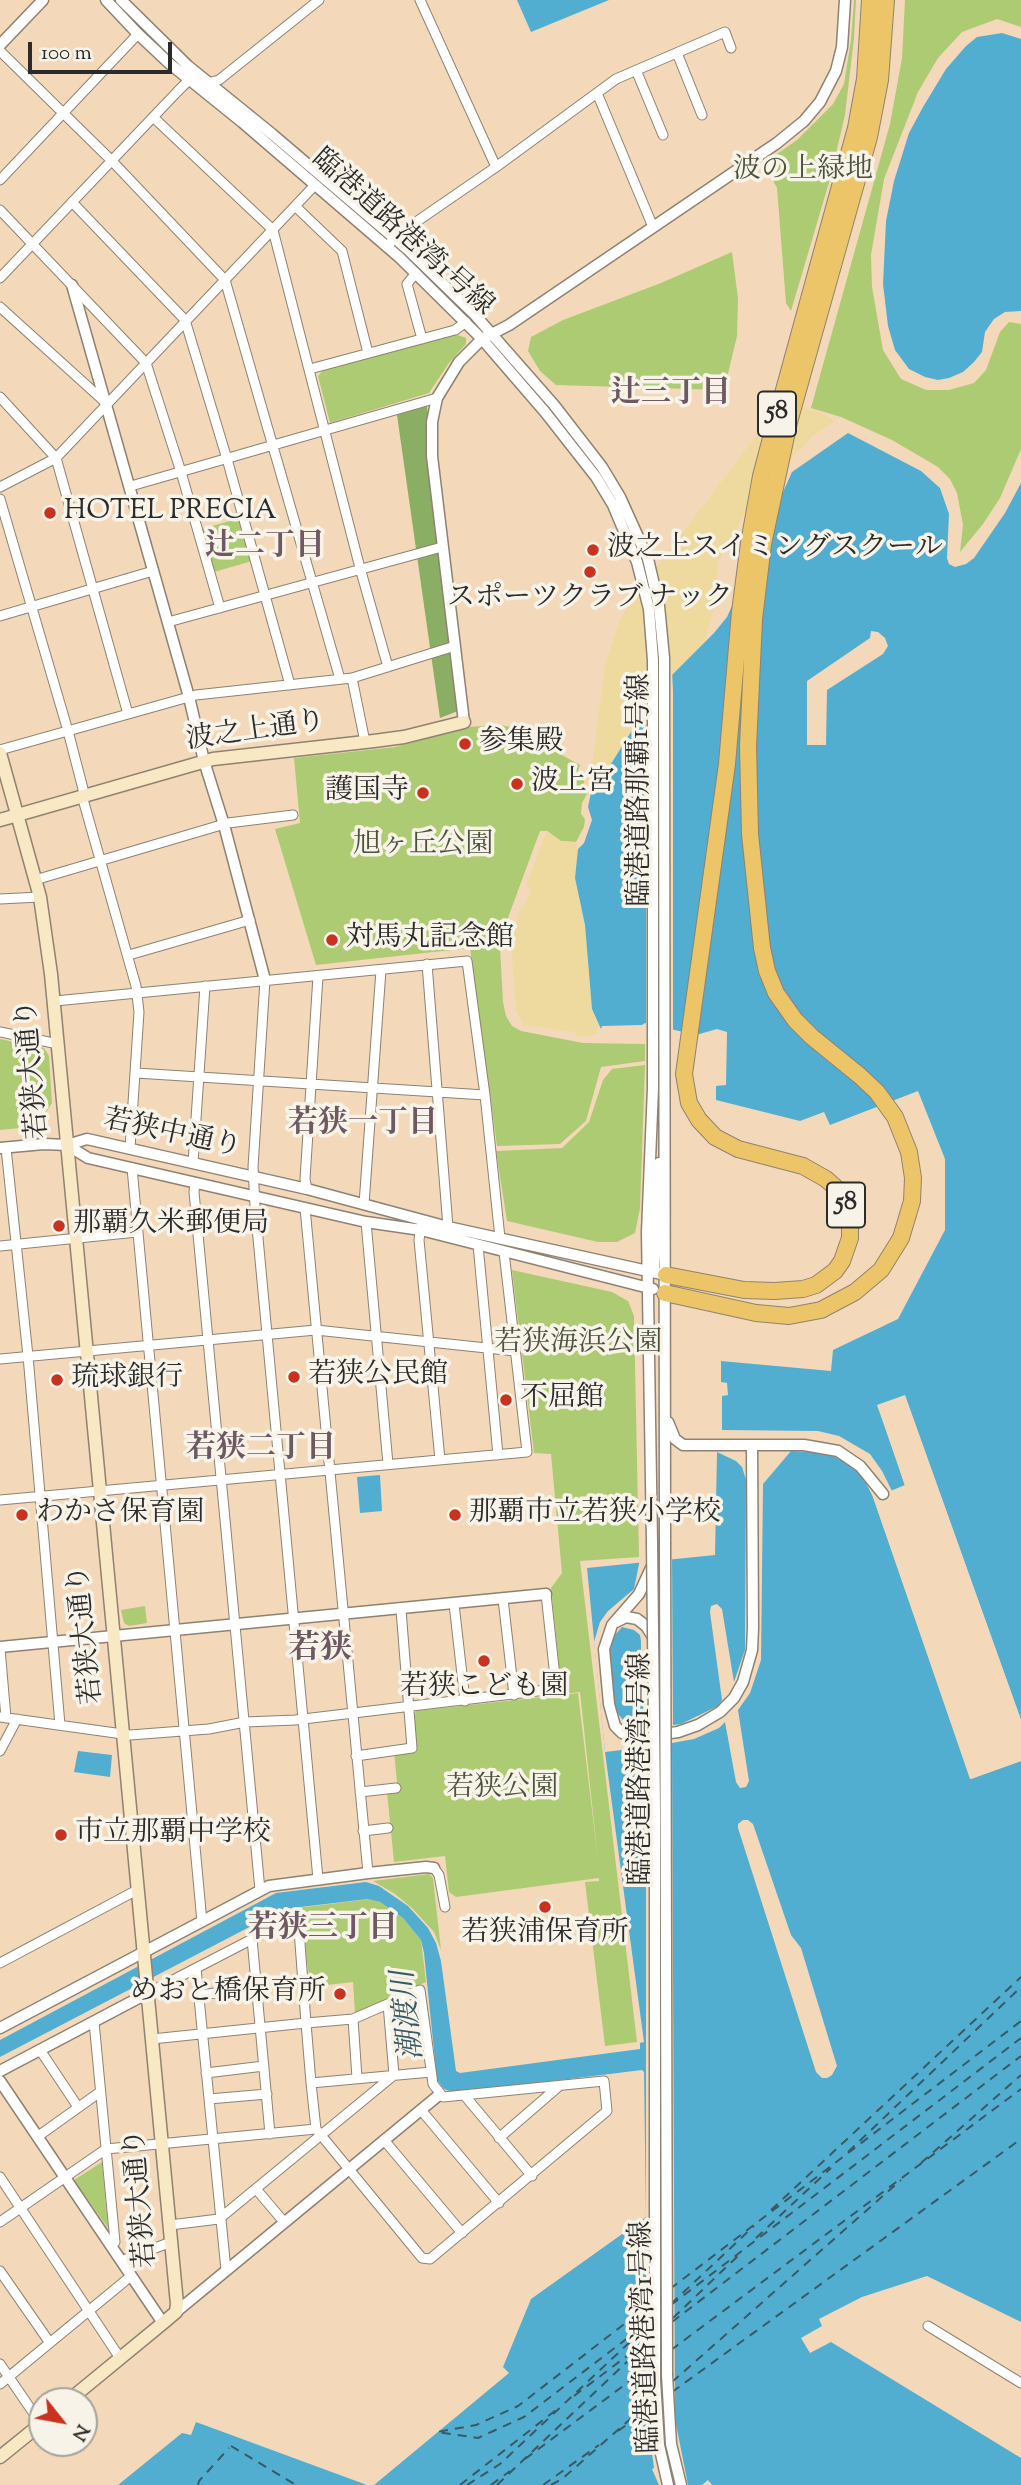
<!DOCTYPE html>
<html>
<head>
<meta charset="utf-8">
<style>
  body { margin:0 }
  #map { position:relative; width:1021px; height:2485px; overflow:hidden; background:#f3d9ba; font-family:"Sorts Mill Goudy",serif }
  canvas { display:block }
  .north { position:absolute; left:28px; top:2387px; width:70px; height:70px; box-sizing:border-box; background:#f7f3e8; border:2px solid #a5a39c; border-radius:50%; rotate:121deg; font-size:19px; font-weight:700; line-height:28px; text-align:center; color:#2b2b2b }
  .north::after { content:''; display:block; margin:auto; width:24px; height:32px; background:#c8321e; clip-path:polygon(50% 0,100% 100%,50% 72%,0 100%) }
  .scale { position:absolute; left:28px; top:42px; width:144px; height:32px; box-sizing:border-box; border:4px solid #2b2b2b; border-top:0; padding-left:9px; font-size:21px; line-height:24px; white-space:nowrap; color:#2b2b2b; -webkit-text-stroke:5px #f7f3e8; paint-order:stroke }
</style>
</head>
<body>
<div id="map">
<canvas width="1021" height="2485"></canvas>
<div class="north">N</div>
<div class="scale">100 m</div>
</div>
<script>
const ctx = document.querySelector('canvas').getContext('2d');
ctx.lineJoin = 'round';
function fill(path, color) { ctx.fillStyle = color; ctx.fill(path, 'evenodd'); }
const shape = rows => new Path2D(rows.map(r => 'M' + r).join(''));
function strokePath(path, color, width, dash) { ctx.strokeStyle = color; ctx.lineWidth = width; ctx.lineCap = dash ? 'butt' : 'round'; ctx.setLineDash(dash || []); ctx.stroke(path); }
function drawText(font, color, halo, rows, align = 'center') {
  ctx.font = font + ' "Sorts Mill Goudy","Noto Serif JP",serif'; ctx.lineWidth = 7; ctx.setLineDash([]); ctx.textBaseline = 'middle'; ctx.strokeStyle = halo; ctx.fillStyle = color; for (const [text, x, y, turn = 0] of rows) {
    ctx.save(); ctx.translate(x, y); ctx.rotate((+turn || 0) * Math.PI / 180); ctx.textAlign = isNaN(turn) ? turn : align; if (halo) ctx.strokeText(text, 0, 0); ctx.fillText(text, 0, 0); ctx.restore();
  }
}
const green = shape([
  [854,0,856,0,854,38,845,115,830,179,791,311,786,303,777,188,764,163,797,140,833,104,844,84,851,40],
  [905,0,1021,0,1021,27,997,19,962,32,938,58,918,92,884,179,871,255,872,287,883,350,901,379,926,390,949,390,974,383,986,370,1000,332,1009,322,1021,324,1021,449,1000,498,983,524,960,552,963,525,957,493,950,479,938,467,892,440,841,417,811,408,890,124,902,58],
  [732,252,738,298,737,336,724,390,556,385,540,371,528,351,531,337,563,320,661,283],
  [455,334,466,338,466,344,449,363,429,393,330,423,318,376,325,368],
  [240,518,252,561,214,572,202,529],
  [499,725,511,727,580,765,577,774,584,780,584,788,588,792,582,803,581,814,585,819,584,827,576,842,561,841,547,831,540,831,509,915,500,948,503,1002,506,1016,512,1026,521,1031,583,1043,645,1044,645,1061,601,1067,586,1121,560,1144,497,1146,470,948,316,965,275,829,300,823,294,758,395,747,467,727],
  [0,1039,44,1048,49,1056,52,1103,41,1120,30,1127,0,1130],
  [645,1065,640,1208,635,1233,617,1242,598,1242,507,1221,496,1151,562,1148,589,1122,603,1080,612,1069],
  [512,1270,612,1292,628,1301,634,1316,639,1557,580,1561,637,2042,605,2046,585,1882,599,1881,599,1878,456,1897,449,1892,445,1856,394,1862,387,1792,398,1791,394,1752,416,1749,414,1717,416,1711,578,1693,598,1860,580,1692,562,1694,551,1588,562,1573,551,1454,534,1453],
  [145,1606,147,1623,129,1626,124,1623,121,1610],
  [429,1874,433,1878,441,1950,434,1932,412,1908,395,1894,373,1881],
  [370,1899,380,1902,403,1918,421,1940,426,1982,355,2013,353,1982,310,1987,303,1924,298,1919,291,1917,290,1909],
  [102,2162,108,2228,74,2180]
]);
const forest = shape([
  [427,406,433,491,458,711,440,718,397,415]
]);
const sand = shape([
  [792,405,820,412,835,421,814,435,762,488,740,521,718,563,714,608,704,643,658,689,604,775,593,783,593,787,584,784,584,780,581,777,592,766,605,666,620,620,628,605,770,417],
  [547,831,561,841,575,842,578,849,575,878,585,925,592,1009,598,1025,596,1034,584,1037,576,1035,576,1032,523,1025,516,1011,511,940,521,907,524,908,531,889,526,886]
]);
const water = shape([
  [517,0,609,0,531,32],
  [1002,33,1021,39,1021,311,1005,312,994,319,985,332,982,352,974,362,963,372,949,378,938,380,925,377,909,369,895,350,888,326,883,284,886,221,894,181,909,133,923,107,946,69,966,46,977,37],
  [848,433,921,471,940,488,949,514,947,558,949,564,955,567,966,564,974,558,1005,513,1021,483,1021,1720,905,1396,878,1405,905,1486,892,1491,882,1471,870,1454,839,1436,818,1431,722,1430,722,1396,728,1395,727,1383,721,1382,721,1361,831,1371,833,1350,898,1319,945,1230,945,1159,918,1091,830,1125,824,1112,800,1121,716,1100,716,1086,726,1085,727,1032,717,1029,696,1035,645,1023,642,1025,602,1026,601,1029,592,1009,585,925,575,878,578,849,584,843,592,820,588,807,593,783,604,775,658,689,714,633,727,617,792,472],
  [791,1451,826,1453,840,1459,856,1470,866,1483,873,1497,971,1779,1021,1761,1021,2322,927,2276,862,2297,819,2319,822,2326,801,2338,810,2353,831,2342,1021,2458,1021,2485,712,2485,708,2480,702,2485,374,2485,509,2373,503,2367,531,2299,646,2217,644,2072,642,2070,455,2093,444,2089,437,2080,424,1953,421,1940,403,1918,380,1902,368,1899,284,1909,0,2057,0,2040,276,1893,366,1882,379,1886,408,1906,428,1928,436,1943,441,1961,456,2071,460,2073,640,2049,640,2043,644,2042,605,1752,587,1568,715,1555,717,1452,736,1461,742,1467,747,1483,763,1484],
  [380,1475,382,1511,360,1513,357,1477],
  [78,1751,112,1755,110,1777,74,1772],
  [196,2422,367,2485,118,2485,182,2433,191,2435]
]);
const pier = shape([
  [871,631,878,632,885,638,888,646,883,654,827,690,826,745,807,745,807,681,870,638],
  [672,670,673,691,673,1034,664,1030,646,1027,646,703,656,687],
  [905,1395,1021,1720,1021,1724,1018,1721,903,1400,882,1407,908,1486,906,1489,893,1494,888,1492,905,1485,877,1405],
  [746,1483,763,1484,761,1660,750,1693,738,1710,749,1781,746,1787,740,1788,736,1782,725,1722,719,1728,694,1739,672,1743,675,2419,688,2485,659,2485,652,2469,654,2468,646,2407,646,2229,643,2229,643,2221,646,2221,646,1747,605,1752,594,1642,600,1622,608,1611,634,1589,640,1559,672,1556,673,1725,681,1724,718,1706,722,1700,710,1612,711,1606,717,1604,722,1609,734,1682,745,1650],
  [622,1627,634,1630,640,1635,641,1641,641,1683,645,1729,632,1726,623,1720,616,1711,612,1698,610,1650,613,1637],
  [877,1496,972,1775,1021,1757,1021,1761,970,1779,873,1497],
  [743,1820,748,1820,753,1824,791,1935,801,1948,837,2066,832,2075,827,2078,822,2078,816,2072,738,1828,738,1824]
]);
const ferry = shape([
  [848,2152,1021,1987],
  [921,2163,1021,2075],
  [771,2210,1021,1977],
  [756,2238,831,2168],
  [670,2289,1021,2021],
  [671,2304,754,2226],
  [649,2305,518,2406,476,2425,437,2432,478,2438,524,2417,650,2321],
  [671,2305,1021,2038],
  [673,2318,740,2254],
  [672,2322,1021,2056],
  [671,2350,1021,2089],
  [672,2382,901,2180],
  [672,2392,1021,2139],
  [574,2396,648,2340],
  [618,2431,653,2406],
  [231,2446,296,2485],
  [525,2459,650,2366],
  [198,2485,199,2481,229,2448],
  [460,2485,556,2410],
  [467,2485,500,2464,649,2324],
  [491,2485,510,2471],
  [497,2485,651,2339],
  [543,2485,599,2445],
  [551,2485,562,2479,652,2400]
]);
const minor = shape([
  [420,0,496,167],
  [0,51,112,161,225,280,340,679],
  [677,53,702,115],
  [636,70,663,135],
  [207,83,219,80,319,0],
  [597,93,653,227],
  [153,117,273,230,360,568,388,667],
  [0,180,138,34],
  [72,202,185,320,227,459,290,685],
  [296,207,342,251,368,353],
  [0,210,146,363,181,472,220,608],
  [390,243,400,233,496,167,616,79,725,32,731,48],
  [416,273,407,284,422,339],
  [0,278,177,92,189,80,194,81],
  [0,307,105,402],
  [310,369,455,330,466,322],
  [0,397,56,458,128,714],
  [131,486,437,398],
  [0,487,56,458,315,185],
  [0,499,68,731,83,789,84,803,136,986,139,1012,130,1148],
  [0,616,153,571],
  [168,622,442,547],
  [352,678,365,742],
  [0,750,196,695,352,678,455,646],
  [35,880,228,823,293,815],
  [0,899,40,897],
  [129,955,250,920],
  [427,964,448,1227],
  [265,980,253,1167,255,1206,318,1879],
  [55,1001,467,961,485,1095,500,1238],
  [0,1032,58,1044],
  [136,1073,485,1095],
  [6,1148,28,1356,60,1725],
  [193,1163,205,986],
  [132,1168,202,1922],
  [195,1184,194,1192,260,1890],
  [307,1189,305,1179,318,976],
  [364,1204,381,970],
  [305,1208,368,1873],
  [366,1222,388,1464],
  [421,1226,419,1240,440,1460],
  [478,1245,498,1455],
  [0,1246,137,1232],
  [0,1359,316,1330,515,1351],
  [0,1500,527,1452,504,1252],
  [503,1599,514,1695],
  [454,1604,465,1701],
  [0,1649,6,1718],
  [0,1717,130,1735,209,1729,245,1722,295,1720,554,1689,556,1686,546,1594],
  [0,1751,17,1719],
  [356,1756,412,1748,401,1610],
  [360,1792,396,1788],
  [363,1831,388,1828],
  [434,1868,439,1875,445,1907],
  [252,1939,270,2134],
  [0,1963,137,1890],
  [196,1968,226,2270],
  [148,1993,289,1920,296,1922,299,1930,306,2023,311,2083,316,2129,422,2258,430,2259,607,2111,604,2081,443,2097,433,2084,420,1990,353,2019,306,2023,152,2039],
  [199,1995,257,1988],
  [353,2019,357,2078],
  [94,2022,115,2242,111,2246],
  [40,2050,78,2107],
  [206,2073,264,2066],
  [311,2083,431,2072],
  [465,2096,532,2176],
  [209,2099,267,2094],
  [421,2110,499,2203],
  [37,2137,100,2092],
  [499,2138,558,2087],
  [384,2140,462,2233],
  [0,2177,120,2358],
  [256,2189,284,2222],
  [0,2222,106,2149,316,2129],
  [170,2225,219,2219,394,2075,388,2004],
  [121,2261,171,2242],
  [0,2271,50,2343],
  [928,2326,1021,2383],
  [0,2364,41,2424],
  [0,2384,131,2276]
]);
const tertiary = shape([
  [106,0,138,34,170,64,242,122,399,257,482,339,545,412,596,477,613,505,637,562,649,609,653,660,653,1088,647,1232,652,1543],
  [121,0,188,66,272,134,407,249,475,315,554,405,602,467,620,497,648,559,659,606,664,658,665,1543],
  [0,45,43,0],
  [72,285,189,697,204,761,224,825,265,980],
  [464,722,432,456,432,422,437,398,459,362,482,339,509,325,777,143,804,121,820,102,836,71,842,47,845,0],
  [67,1145,88,1158,366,1222,421,1230,653,1289],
  [0,1148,44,1144,67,1145,87,1139,307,1189,448,1227,666,1275],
  [654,1269,659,1163],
  [668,1422,675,1439,683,1445,804,1445,838,1451,860,1466,883,1494],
  [651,1568,639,1594,612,1625,604,1649,609,1704,615,1726,622,1733,630,1736,642,1737,678,1732,698,1725,720,1712,734,1698,743,1682,752,1650,753,1628,752,1445],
  [614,1623,626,1617,637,1619,646,1626,653,1637],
  [0,1647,546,1594],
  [0,2028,269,1886,368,1873,426,1867,434,1868],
  [0,2071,148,1993],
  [0,2081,163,2323],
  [176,2312,439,2095],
  [667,2375,671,2444,681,2485],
  [655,2380,659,2445,668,2485]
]);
const secondary = shape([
  [0,753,40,897,51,974,177,2304,176,2312,163,2323,68,2401],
  [0,820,213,759,374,741,404,737,464,722],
  [0,2457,42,2423]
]);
const motorway = shape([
  [666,1275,744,1290,775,1291,803,1289,816,1285,835,1271,842,1261,850,1238,850,1216,842,1196,835,1187,826,1179,803,1166,738,1149,715,1137,699,1120,689,1103,684,1074,727,764,740,612,749,543,761,476,776,419,856,128,865,79,870,0],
  [665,1293,756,1313,789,1316,821,1310,855,1292,881,1270,901,1238,912,1201,913,1178,909,1152,895,1117,877,1092,860,1076,812,1037,795,1020,776,993,767,971,762,948,750,834,748,746,754,619,763,544,789,422,869,137,880,80,886,0]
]);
const tertiaryBridge = shape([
  [652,1543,655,1810,655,2380],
  [665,1543,667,2375]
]);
const markers = [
  [50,513,7,"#c8321e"],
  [593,550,7,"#c8321e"],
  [590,572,7,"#c8321e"],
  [465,744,7,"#c8321e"],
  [517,784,7,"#c8321e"],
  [423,793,7,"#c8321e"],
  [332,940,7,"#c8321e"],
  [59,1226,7,"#c8321e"],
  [294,1377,7,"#c8321e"],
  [57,1380,7,"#c8321e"],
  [506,1400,7,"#c8321e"],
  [22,1515,7,"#c8321e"],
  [455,1515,7,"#c8321e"],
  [484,1661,7,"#c8321e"],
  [61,1835,7,"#c8321e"],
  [545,1907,7,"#c8321e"],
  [340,1994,7,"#c8321e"]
];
const shields = [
  [777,414,38],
  [846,1205,38]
];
const shieldNames = [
  ["58",777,414],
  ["58",846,1205]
];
const parkNames = [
  ["波の上緑地",803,172],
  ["旭ヶ丘公園",423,847],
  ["若狭海浜公園",578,1345],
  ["若狭公園",502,1790]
];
const streetNames = [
  ["臨港道路港湾1号線",401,234,42],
  ["波之上通り",256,733,-8],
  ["臨港道路那覇1号線",642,790,-90],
  ["若狭大通り",35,1069,-95],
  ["若狭中通り",172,1136,12],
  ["若狭大通り",88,1634,-96],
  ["臨港道路港湾1号線",643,1769,-90],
  ["若狭大通り",143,2198,-95],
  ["臨港道路港湾1号線",648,2337,-92]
];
const poiNames = [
  ["HOTEL PRECIA",64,513],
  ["波之上スイミングスクール",607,550],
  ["スポーツクラブ ナック",590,600,"center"],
  ["参集殿",479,744],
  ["波上宮",531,784],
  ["護国寺",409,793,"right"],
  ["対馬丸記念館",346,940],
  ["那覇久米郵便局",73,1226],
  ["若狭公民館",308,1377],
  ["琉球銀行",71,1380],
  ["不屈館",520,1400],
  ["わかさ保育園",36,1515],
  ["那覇市立若狭小学校",469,1515],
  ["若狭こども園",484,1689,"center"],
  ["市立那覇中学校",75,1835],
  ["若狭浦保育所",545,1935,"center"],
  ["めおと橋保育所",326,1994,"right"]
];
const neighbourhoodNames = [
  ["辻三丁目",671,396],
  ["辻二丁目",265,549],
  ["若狭一丁目",363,1126],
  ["若狭二丁目",261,1451],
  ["若狭三丁目",323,1931]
];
const waterNames = [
  ["潮渡川",411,2015,-96]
];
const quarterNames = [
  ["若狭",320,1652]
];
fill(green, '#adcb72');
fill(forest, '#8aaf64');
fill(sand, '#eeda9e');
fill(water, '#52aed0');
fill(pier, '#f3d9ba');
strokePath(ferry, '#395965', 2, [9, 7]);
strokePath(minor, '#8f8272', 11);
strokePath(tertiary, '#8f8272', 13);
strokePath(secondary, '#8f8272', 15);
strokePath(motorway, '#8f8272', 18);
strokePath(minor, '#fff', 9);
strokePath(tertiary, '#fff', 10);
strokePath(secondary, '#f8e8c3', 12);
strokePath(motorway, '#edc569', 16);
strokePath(tertiaryBridge, '#8f8272', 13, []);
strokePath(tertiaryBridge, '#fff', 10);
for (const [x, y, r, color] of markers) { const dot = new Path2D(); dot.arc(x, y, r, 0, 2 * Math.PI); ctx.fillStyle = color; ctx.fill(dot); strokePath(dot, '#f7f3e8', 2.5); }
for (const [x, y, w] of shields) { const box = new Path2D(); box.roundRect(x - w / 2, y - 22.5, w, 45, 5); ctx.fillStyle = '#f7f3e8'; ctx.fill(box); strokePath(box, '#2b2b2b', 2); }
drawText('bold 26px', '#2b2b2b', null, shieldNames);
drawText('28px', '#4c533d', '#f7f3e8', parkNames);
drawText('28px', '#2b2b2b', '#f7f3e8', streetNames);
drawText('28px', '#2b2b2b', '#f7f3e8', poiNames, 'left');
drawText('bold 30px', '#6e5962', '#f7f3e8', neighbourhoodNames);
drawText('italic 30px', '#395965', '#f7f3e8', waterNames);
drawText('bold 32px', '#6e5962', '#f7f3e8', quarterNames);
</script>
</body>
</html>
